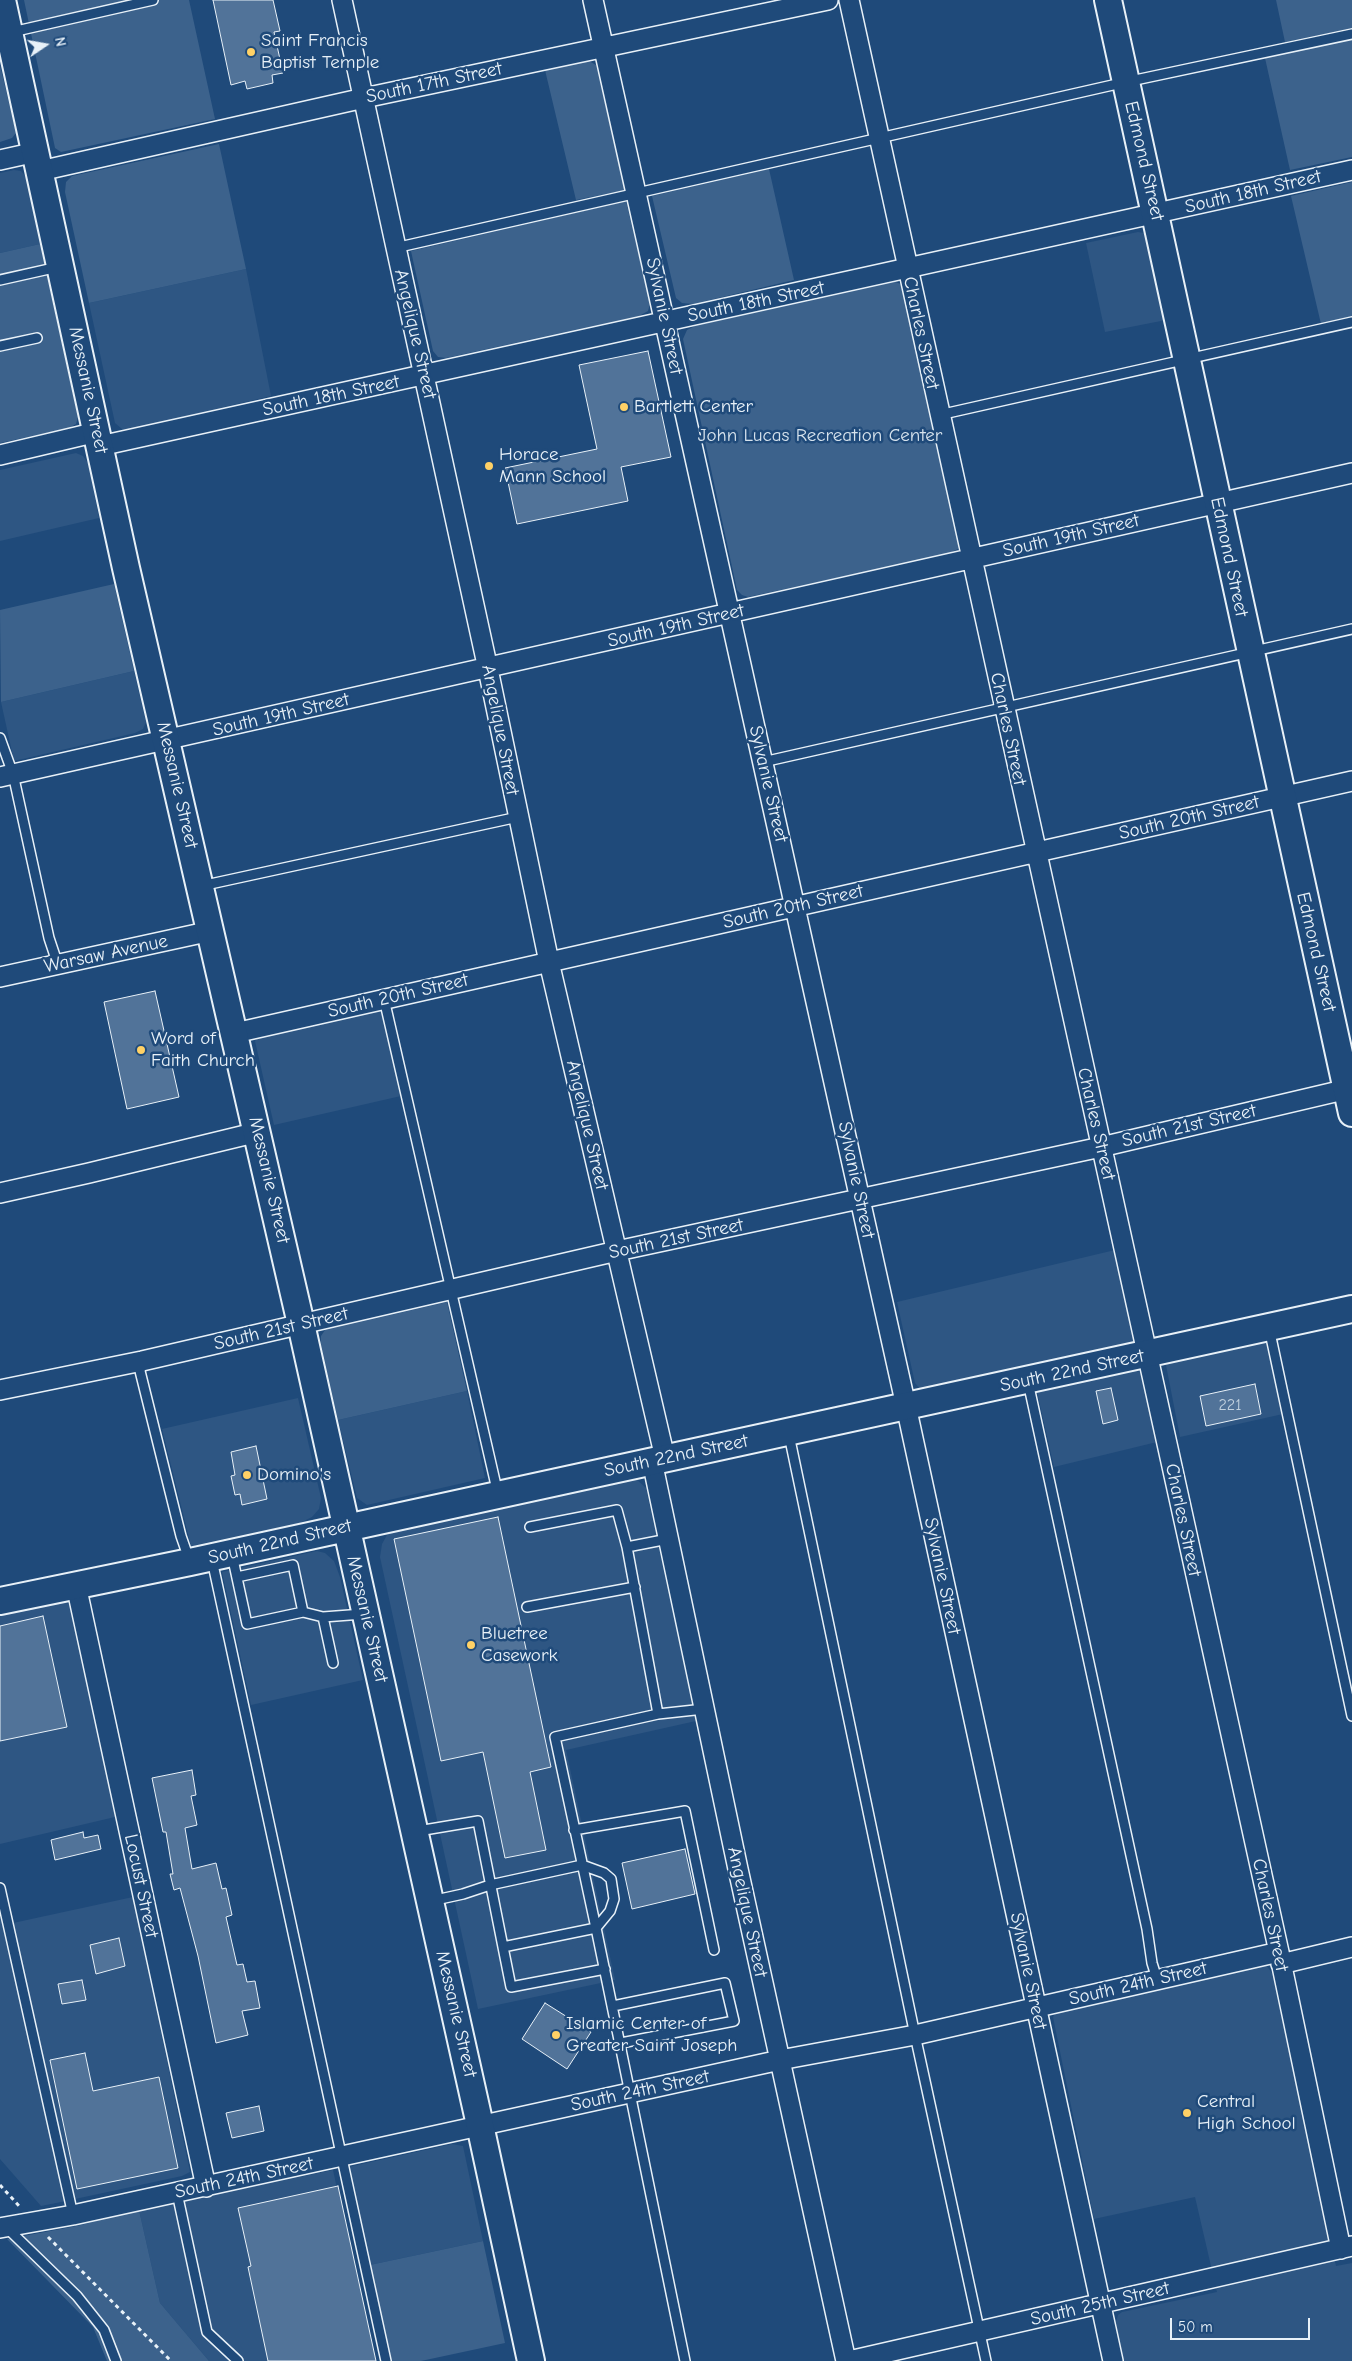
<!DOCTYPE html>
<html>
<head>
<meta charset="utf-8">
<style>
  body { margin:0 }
  #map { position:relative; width:1352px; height:2361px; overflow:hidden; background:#1f4a7a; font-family:"Comic Neue",sans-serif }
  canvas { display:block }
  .north { position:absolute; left:20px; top:20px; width:50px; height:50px; -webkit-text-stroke:4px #1f4a7a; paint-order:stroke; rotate:78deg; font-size:14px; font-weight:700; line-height:20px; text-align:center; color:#e8f1f8 }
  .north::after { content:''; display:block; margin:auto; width:18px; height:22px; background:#e8f1f8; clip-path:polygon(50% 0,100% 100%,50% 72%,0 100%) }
  .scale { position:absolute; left:1170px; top:2318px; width:140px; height:22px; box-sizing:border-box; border:2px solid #e8f1f8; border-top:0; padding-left:6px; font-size:15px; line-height:18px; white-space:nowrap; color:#e8f1f8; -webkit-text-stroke:4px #1f4a7a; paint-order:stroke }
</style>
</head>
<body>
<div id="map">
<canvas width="1352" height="2361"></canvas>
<div class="north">N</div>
<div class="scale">50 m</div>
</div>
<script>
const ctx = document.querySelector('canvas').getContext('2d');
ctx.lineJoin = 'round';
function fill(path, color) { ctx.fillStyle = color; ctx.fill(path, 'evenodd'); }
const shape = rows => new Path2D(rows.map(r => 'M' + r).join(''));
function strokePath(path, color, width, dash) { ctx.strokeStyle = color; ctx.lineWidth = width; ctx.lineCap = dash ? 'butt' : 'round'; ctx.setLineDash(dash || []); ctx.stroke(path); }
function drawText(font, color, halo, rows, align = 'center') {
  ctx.font = font + ' "Comic Neue",sans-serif'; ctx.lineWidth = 5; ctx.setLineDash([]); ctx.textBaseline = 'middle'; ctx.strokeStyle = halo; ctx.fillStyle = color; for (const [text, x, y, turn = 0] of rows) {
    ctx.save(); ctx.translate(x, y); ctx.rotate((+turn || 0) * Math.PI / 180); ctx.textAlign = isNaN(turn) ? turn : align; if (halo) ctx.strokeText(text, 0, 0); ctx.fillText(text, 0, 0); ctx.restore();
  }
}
const built = shape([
  [14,170,21,171,27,178,40,244,0,253,0,173],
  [1138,232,1144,233,1148,239,1166,320,1105,332,1086,243],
  [246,269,271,396,131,429,122,429,115,423,89,303],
  [76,453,83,456,88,463,99,518,0,541,0,470],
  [134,671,146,722,143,729,135,733,14,761,1,702],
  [381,1008,401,1096,274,1125,255,1041,258,1037],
  [1115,1250,1134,1332,1133,1341,1126,1346,921,1390,915,1383,897,1302],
  [1267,1340,1283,1414,1180,1437,1166,1365,1170,1361],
  [1132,1370,1140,1372,1144,1381,1157,1442,1054,1467,1037,1392],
  [467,1391,485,1478,367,1505,357,1498,338,1420],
  [298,1398,321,1498,319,1509,312,1517,300,1523,191,1546,162,1429],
  [635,1478,646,1488,696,1721,566,1750,615,1980,478,2009,380,1557,382,1544,387,1535,401,1529],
  [317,1551,325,1553,334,1561,340,1577,363,1680,251,1705,222,1572],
  [57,1600,69,1604,74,1620,115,1817,0,1844,0,1612],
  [133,1897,190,2172,182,2176,75,2199,13,1923],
  [0,1907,66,2201,41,2206,0,2159],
  [1256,1964,1266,1965,1272,1973,1336,2266,1352,2263,1352,2361,1123,2361,1116,2322,1118,2315,1122,2312,1217,2292,1195,2197,1094,2219,1053,2017,1057,2011],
  [452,2144,463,2146,483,2241,365,2266,344,2168],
  [333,2170,374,2361,209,2361,160,2303,139,2210]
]);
const green = shape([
  [24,0,189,0,215,119,61,152,55,148],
  [1276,0,1352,0,1352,28,1285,42],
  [1352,39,1352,157,1290,170,1265,58],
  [589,61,596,65,625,190,576,200,545,70],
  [0,65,16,133,12,138,0,142],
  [219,144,246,269,89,303,65,192,66,182,72,176],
  [769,169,794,280,693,304,682,303,676,298,652,196],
  [1352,182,1352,317,1321,324,1291,196],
  [626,201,650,304,648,311,639,316,446,358,438,357,433,351,411,251],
  [40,244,78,417,76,424,69,428,0,443,0,253],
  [895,282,901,284,906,293,960,543,958,549,947,554,748,597,742,595,737,590,683,339,687,330,695,326],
  [114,584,134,671,1,702,0,610],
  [447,1302,467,1391,338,1420,321,1344,321,1336,325,1330],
  [139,2210,160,2303,209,2361,107,2361,93,2327,7,2239,77,2226],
  [483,2241,505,2343,421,2361,386,2361,365,2266]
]);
const building = shape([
  [213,0,273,0,280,31,274,32,283,73,272,75,273,83,247,89,245,81,231,85,213,0],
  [648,351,671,457,621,467,628,501,517,524,505,468,597,449,579,365,648,351],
  [155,991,179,1097,127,1109,104,1002,155,991],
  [1255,1384,1261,1414,1206,1426,1200,1396,1255,1384],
  [1111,1388,1118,1420,1103,1424,1096,1391,1111,1388],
  [256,1446,267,1499,242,1505,240,1494,235,1495,231,1476,235,1475,231,1452,256,1446],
  [498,1517,551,1767,530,1772,546,1850,505,1858,483,1752,441,1761,394,1539,498,1517],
  [43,1616,67,1727,0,1741,0,1626,43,1616],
  [192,1770,196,1795,191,1796,197,1825,185,1828,192,1869,216,1863,222,1889,226,1888,232,1915,226,1917,237,1965,243,1964,247,1982,255,1981,260,2008,242,2011,248,2035,216,2043,198,1956,180,1888,174,1890,170,1874,173,1874,166,1832,163,1832,152,1778,192,1770],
  [83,1832,84,1838,98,1835,101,1849,55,1860,51,1840,83,1832],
  [685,1849,695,1894,632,1909,622,1863,685,1849],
  [119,1938,125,1966,96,1974,90,1945,119,1938],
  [82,1980,86,2000,62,2004,58,1984,82,1980],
  [545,2003,591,2032,567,2069,522,2039,545,2003],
  [85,2053,93,2091,159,2077,178,2168,77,2189,50,2060,85,2053],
  [259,2106,264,2131,232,2138,226,2113,259,2106],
  [338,2186,376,2361,268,2361,248,2267,251,2266,238,2208,338,2186]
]);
const path = shape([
  [0,2185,20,2207],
  [48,2237,171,2361]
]);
const lane = shape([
  [12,32,153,0],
  [395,248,1126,82,1352,34],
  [0,280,58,267],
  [0,346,37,338],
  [939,415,1352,322],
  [0,738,13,774,49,938,58,965],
  [763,762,1352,629],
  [201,886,518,817],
  [384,999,498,1494],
  [1269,1328,1352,1716],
  [142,1361,140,1371,181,1536,189,1559],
  [1028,1382,1147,1929,1152,1963,1157,1979],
  [789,1435,915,2035,986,2361],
  [530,1527,617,1510,627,1547],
  [232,1555,247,1624,303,1612,323,1617,363,1614],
  [212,1560,386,2361],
  [237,1577,293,1565,303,1612],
  [527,1607,635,1587],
  [323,1617,333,1663],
  [658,1714,704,1709],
  [574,1830,685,1811,714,1950],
  [418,1831,478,1821,503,1947,596,1928,555,1737,658,1714,627,1547,668,1539],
  [0,1888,73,2215],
  [431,1901,463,1894,490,1885,582,1865,604,1873,611,1879,614,1899,610,1911,596,1928,685,2361],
  [503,1947,511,1987,605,1969],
  [613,2006,725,1983,734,2021,621,2043],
  [177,2193,207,2332,238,2361],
  [6,2227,77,2296,104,2330,116,2361]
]);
const street = shape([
  [342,0,488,669,549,962,665,1458],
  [593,0,906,1406,1113,2361],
  [849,0,1279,1952,1341,2249],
  [0,160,36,152],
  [40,171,364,98,828,0],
  [100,446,1352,170],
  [0,455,97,432],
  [0,777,1352,473],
  [0,977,211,931],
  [235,1033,1352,781],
  [0,1193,89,1173,258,1132],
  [0,1390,142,1361,617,1251,1101,1147,1352,1088],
  [652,1461,738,1869,846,2361],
  [76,1585,206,2187],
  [1281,1964,1352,1947],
  [0,2228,73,2215,780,2060,915,2035,1279,1952],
  [849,2361,1352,2246]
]);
const secondary = shape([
  [2,0,126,568,301,1324,480,2125,531,2361],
  [1108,0,1352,1113],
  [0,1601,190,1562,1352,1309]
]);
const markers = [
  [251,52,5,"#ffd166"],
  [624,407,5,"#ffd166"],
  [489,466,5,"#ffd166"],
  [141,1050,5,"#ffd166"],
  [247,1475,5,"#ffd166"],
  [471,1645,5,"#ffd166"],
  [556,2035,5,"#ffd166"],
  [1187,2113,5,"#ffd166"]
];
const numberNames = [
  ["221",1230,1405]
];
const poiNames = [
  ["Saint Francis",261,41],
  ["Baptist Temple",261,63],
  ["Bartlett Center",634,407],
  ["Horace",499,455],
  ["Mann School",499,477],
  ["Word of",151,1039],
  ["Faith Church",151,1061],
  ["Domino's",257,1475],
  ["Bluetree",481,1634],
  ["Casework",481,1656],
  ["Islamic Center of",566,2024],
  ["Greater Saint Joseph",566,2046],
  ["Central",1197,2102],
  ["High School",1197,2124]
];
const streetNames = [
  ["South 17th Street",434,83,-12],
  ["Edmond Street",1144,161,77],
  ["South 18th Street",1253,192,-13],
  ["South 18th Street",756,302,-12],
  ["Sylvanie Street",664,316,78],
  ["Charles Street",921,333,78],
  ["Angelique Street",415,334,77],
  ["Messanie Street",88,390,78],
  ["South 18th Street",331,396,-12],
  ["South 19th Street",1071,536,-13],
  ["Edmond Street",1229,557,78],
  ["South 19th Street",676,626,-13],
  ["South 19th Street",281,715,-13],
  ["Charles Street",1008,729,78],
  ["Angelique Street",500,730,79],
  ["Sylvanie Street",768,784,77],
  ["Messanie Street",177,785,77],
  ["South 20th Street",1189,818,-13],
  ["South 20th Street",793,907,-13],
  ["Edmond Street",1316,952,77],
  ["Warsaw Avenue",106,954,-12],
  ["South 20th Street",398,996,-13],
  ["Charles Street",1096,1124,77],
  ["Angelique Street",587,1125,77],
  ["South 21st Street",1189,1126,-13],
  ["Messanie Street",269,1180,77],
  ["Sylvanie Street",856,1180,78],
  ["South 21st Street",676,1239,-12],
  ["South 21st Street",281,1329,-13],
  ["South 22nd Street",1072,1371,-12],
  ["South 22nd Street",676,1456,-12],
  ["Charles Street",1183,1520,78],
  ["South 22nd Street",280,1542,-13],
  ["Sylvanie Street",942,1576,78],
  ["Messanie Street",367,1619,77],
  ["Locust Street",141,1886,78],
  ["Angelique Street",747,1912,78],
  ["Charles Street",1270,1915,78],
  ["Sylvanie Street",1028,1971,78],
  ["South 24th Street",1138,1984,-13],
  ["Messanie Street",456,2014,77],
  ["South 24th Street",640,2091,-12],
  ["South 24th Street",244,2178,-12],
  ["South 25th Street",1100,2304,-13]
];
const parkNames = [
  ["John Lucas Recreation Center",820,436]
];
fill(built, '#2e5683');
fill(green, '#3c628c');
fill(building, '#517399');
strokePath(building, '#e8f1f8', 1);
strokePath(lane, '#e8f1f8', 12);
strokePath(street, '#e8f1f8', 22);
strokePath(secondary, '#e8f1f8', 30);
strokePath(path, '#e8f1f8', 3, [4, 4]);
strokePath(lane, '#1f4a7a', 9);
strokePath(street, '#1f4a7a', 19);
strokePath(secondary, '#1f4a7a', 26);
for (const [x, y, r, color] of markers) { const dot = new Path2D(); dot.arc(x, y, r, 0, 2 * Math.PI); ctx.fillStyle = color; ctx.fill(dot); strokePath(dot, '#1f4a7a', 2); }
drawText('16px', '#c2d2e0', null, numberNames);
drawText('19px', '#e8f1f8', '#1f4a7a', poiNames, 'left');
drawText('19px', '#e8f1f8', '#1f4a7a', streetNames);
drawText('19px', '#d7e3ed', '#1f4a7a', parkNames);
</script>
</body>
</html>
